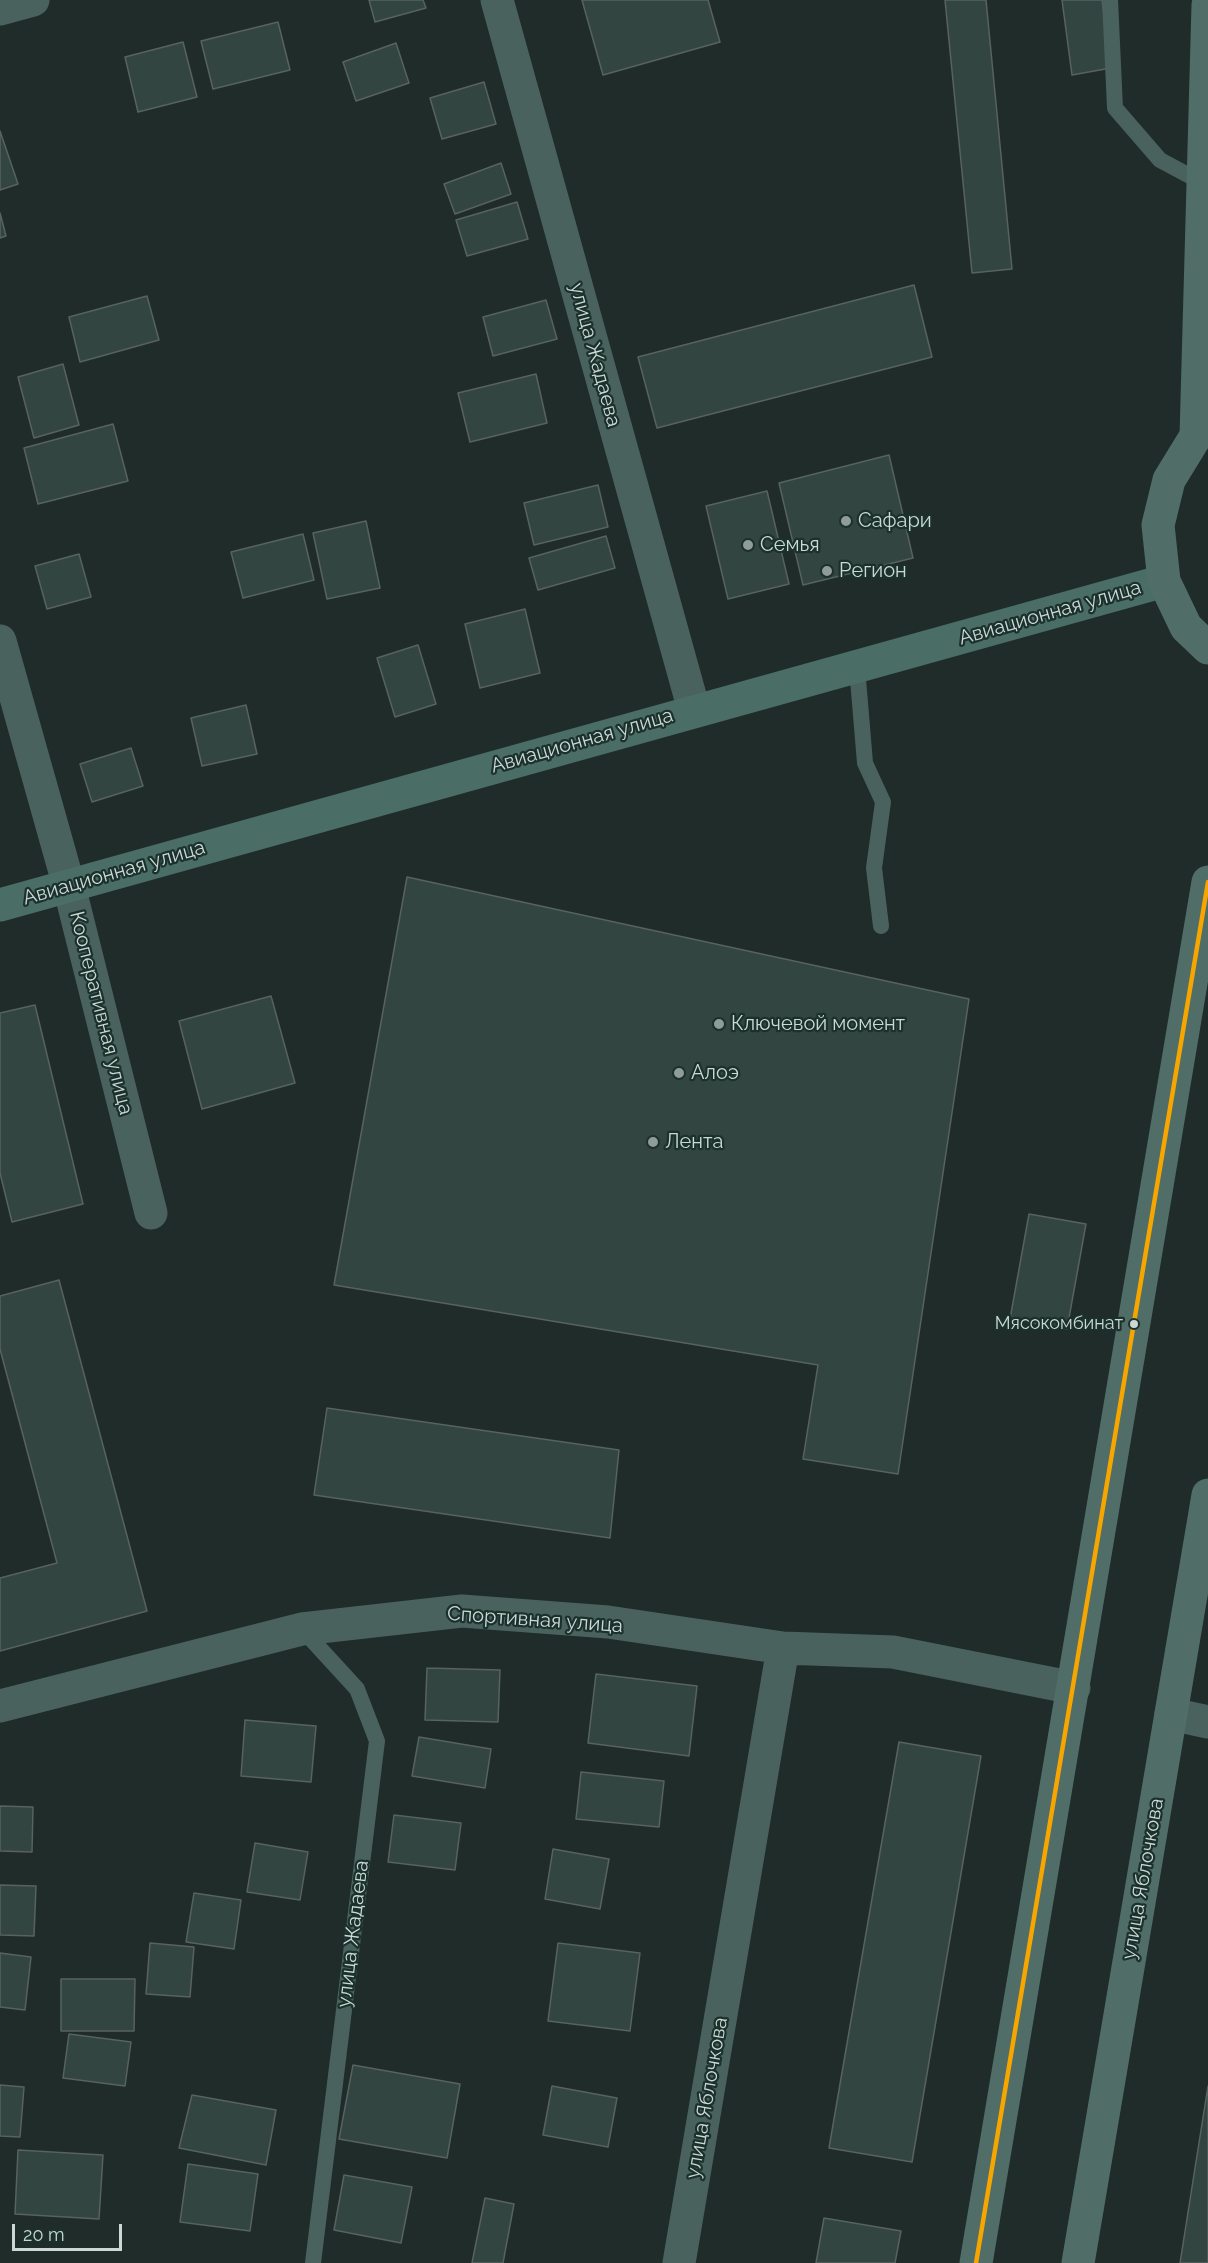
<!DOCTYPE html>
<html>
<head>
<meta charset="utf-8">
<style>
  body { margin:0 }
  #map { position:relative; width:1208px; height:2263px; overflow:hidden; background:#202c29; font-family:Raleway,sans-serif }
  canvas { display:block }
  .scale { position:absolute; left:12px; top:2224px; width:110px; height:27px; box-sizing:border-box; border:3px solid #ccd8d5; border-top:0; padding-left:8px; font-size:18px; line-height:21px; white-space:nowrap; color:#ccd8d5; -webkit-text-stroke:4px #1b312b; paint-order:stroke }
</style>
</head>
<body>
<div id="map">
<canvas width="1208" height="2263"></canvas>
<div class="scale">20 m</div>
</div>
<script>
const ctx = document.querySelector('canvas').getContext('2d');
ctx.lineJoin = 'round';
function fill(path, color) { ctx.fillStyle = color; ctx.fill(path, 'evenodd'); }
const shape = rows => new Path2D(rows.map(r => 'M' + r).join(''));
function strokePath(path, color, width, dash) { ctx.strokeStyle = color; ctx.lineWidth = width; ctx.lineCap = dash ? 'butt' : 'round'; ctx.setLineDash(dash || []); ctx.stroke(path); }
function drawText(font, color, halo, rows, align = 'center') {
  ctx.font = font + ' Raleway,sans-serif'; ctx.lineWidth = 4.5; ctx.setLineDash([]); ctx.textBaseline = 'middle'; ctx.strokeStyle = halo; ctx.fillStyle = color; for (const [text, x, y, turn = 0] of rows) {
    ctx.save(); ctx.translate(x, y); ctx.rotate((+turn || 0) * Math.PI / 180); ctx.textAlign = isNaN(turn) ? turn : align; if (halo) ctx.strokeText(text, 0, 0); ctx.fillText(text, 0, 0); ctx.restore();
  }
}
const building = shape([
  [369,0,423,0,426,8,375,22,369,0],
  [582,0,708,0,720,42,603,75,582,0],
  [945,0,986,0,1012,269,972,273,945,0],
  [1062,0,1102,0,1111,68,1072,75,1062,0],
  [278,22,290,70,213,89,201,41,278,22],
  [183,42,197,97,138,112,125,57,183,42],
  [396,43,409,83,356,101,343,62,396,43],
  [484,82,496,124,442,139,430,98,484,82],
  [0,131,18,184,0,190,0,131],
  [501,163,511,194,455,214,444,184,501,163],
  [517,202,528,239,467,256,456,220,517,202],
  [0,213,6,236,0,238,0,213],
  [914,285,932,357,657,428,638,357,914,285],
  [147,296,159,340,80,362,69,317,147,296],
  [546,300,557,339,493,356,483,317,546,300],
  [63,364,79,425,34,438,18,377,63,364],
  [536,374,547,423,470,442,458,393,536,374],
  [113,424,128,481,38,504,24,448,113,424],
  [889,455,913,558,803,585,779,483,889,455],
  [598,485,608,527,534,545,524,503,598,485],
  [767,491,789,584,728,599,706,506,767,491],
  [366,521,380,588,327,599,313,533,366,521],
  [303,534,314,580,243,598,231,552,303,534],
  [606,536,615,568,538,590,529,558,606,536],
  [79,554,91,597,47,609,35,566,79,554],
  [525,609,540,673,480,688,465,624,525,609],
  [418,645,436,704,395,717,377,658,418,645],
  [246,705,257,754,202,766,191,718,246,705],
  [131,748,143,786,92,802,80,764,131,748],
  [407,877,969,999,898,1474,803,1459,818,1365,334,1285,407,877],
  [271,996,295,1083,202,1109,179,1021,271,996],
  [35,1005,83,1204,12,1222,0,1173,0,1013,35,1005],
  [1029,1214,1086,1224,1067,1329,1010,1319,1029,1214],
  [59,1280,147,1611,0,1651,0,1578,57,1563,0,1349,0,1296,59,1280],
  [327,1408,619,1450,610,1538,314,1495,327,1408],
  [427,1668,500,1670,498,1722,425,1720,427,1668],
  [596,1674,697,1686,689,1756,588,1743,596,1674],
  [245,1720,316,1726,311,1782,241,1776,245,1720],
  [419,1737,491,1749,485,1788,412,1776,419,1737],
  [899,1742,981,1756,912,2162,829,2148,899,1742],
  [581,1772,664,1781,659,1827,576,1819,581,1772],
  [0,1806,33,1807,32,1852,0,1851,0,1806],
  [394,1815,461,1823,455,1870,388,1862,394,1815],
  [255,1843,308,1852,300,1900,247,1892,255,1843],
  [553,1849,609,1859,600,1909,545,1899,553,1849],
  [0,1885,36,1886,34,1936,0,1935,0,1885],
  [194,1893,241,1900,234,1949,186,1942,194,1893],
  [150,1943,194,1947,190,1997,146,1994,150,1943],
  [558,1943,640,1953,630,2031,548,2021,558,1943],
  [0,1953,31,1957,25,2010,0,2007,0,1953],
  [61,1979,135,1979,134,2031,61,2031,61,1979],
  [69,2034,131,2042,125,2086,63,2078,69,2034],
  [353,2065,460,2084,447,2158,339,2139,353,2065],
  [0,2085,24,2087,20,2137,0,2136,0,2085],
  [552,2086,617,2098,608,2147,543,2135,552,2086],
  [1208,2086,1208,2263,1180,2263,1208,2086],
  [192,2095,276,2110,266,2165,179,2148,192,2095],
  [18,2150,103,2155,99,2219,15,2214,18,2150],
  [188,2164,258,2174,250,2231,180,2222,188,2164],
  [344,2175,412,2187,401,2243,334,2230,344,2175],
  [485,2198,514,2204,503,2263,472,2263,485,2198],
  [824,2218,901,2231,895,2263,816,2263,824,2218]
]);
const service = shape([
  [1110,0,1115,108,1160,160,1203,183],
  [857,667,865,763,883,802,874,868,881,926],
  [302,1629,357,1689,377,1741,313,2263]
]);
const minor = shape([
  [497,0,694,710],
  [0,9,33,0],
  [0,641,69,886,151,1213],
  [0,1706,302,1629,462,1611,608,1622,783,1648,893,1652,1074,1688],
  [1171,1714,1208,1722],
  [679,2263,783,1648]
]);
const secondary = shape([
  [0,905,1164,581]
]);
const primary = shape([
  [1208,430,1196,436,1169,480,1158,525,1164,581,1186,627,1208,648],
  [1196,436,1208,5],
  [976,2263,1208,882],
  [1078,2263,1208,1495]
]);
const bus1 = shape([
  [976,2263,1208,882]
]);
const markers = [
  [846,521,6,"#909c99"],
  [748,545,6,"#909c99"],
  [827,571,6,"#909c99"],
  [719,1024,6,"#909c99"],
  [679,1073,6,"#909c99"],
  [653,1142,6,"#909c99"],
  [1134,1324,5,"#ccd8d5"]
];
const busNames = [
  ["Мясокомбинат",1123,1324]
];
const streetNames = [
  ["улица Жадаева",595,355,75],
  ["Авиационная улица",1050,613,-16],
  ["Авиационная улица",582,741,-16],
  ["Авиационная улица",114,873,-16],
  ["Кооперативная улица",101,1013,76],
  ["Спортивная улица",535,1620,4],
  ["улица Яблочкова",1143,1879,-80],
  ["улица Жадаева",353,1934,-83],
  ["улица Яблочкова",707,2098,-80]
];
const poiNames = [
  ["Сафари",858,521],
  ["Семья",760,545],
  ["Регион",839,571],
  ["Ключевой момент",731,1024],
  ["Алоэ",691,1073],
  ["Лента",665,1142]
];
fill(building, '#324541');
strokePath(building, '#58625f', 1.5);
strokePath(service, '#4a625d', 16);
strokePath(minor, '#4a625d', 33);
strokePath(secondary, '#4a6d65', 33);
strokePath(primary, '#516d67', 33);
strokePath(bus1, '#f7a600', 4.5);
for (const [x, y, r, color] of markers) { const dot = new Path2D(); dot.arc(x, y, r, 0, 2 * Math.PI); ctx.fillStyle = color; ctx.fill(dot); strokePath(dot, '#1b312b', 2); }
drawText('18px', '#ccd8d5', '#1b312b', busNames, 'right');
drawText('20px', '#ccd8d5', '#1b312b', streetNames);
drawText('20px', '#ccd8d5', '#1b312b', poiNames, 'left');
</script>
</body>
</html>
